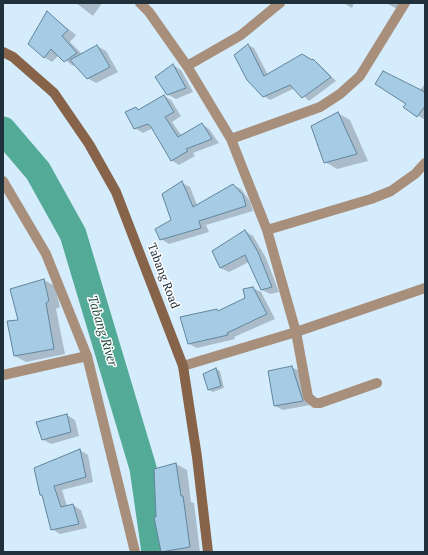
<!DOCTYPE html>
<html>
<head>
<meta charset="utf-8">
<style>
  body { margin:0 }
  #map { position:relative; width:428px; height:555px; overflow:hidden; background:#d5ecfc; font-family:"PT Serif",serif }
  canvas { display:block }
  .frame { position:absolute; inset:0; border:4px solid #21313b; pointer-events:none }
</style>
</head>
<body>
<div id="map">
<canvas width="428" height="555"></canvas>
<div class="frame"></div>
</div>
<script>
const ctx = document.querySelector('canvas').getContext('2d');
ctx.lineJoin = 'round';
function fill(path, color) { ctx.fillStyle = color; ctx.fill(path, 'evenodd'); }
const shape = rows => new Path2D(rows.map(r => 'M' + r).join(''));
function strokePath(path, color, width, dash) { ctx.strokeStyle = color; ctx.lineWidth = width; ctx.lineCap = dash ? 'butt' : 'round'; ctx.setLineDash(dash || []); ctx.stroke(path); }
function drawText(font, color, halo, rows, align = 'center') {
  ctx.font = font + ' "PT Serif",serif'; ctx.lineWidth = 3; ctx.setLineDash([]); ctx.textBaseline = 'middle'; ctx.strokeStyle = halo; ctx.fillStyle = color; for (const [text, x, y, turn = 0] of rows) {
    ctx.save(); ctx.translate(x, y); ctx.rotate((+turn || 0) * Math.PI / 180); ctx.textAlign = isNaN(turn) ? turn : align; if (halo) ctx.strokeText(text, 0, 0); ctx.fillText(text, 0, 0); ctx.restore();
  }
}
const shadow = shape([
  [76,3,102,3,93,16],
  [344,3,354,3,352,8],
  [386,3,406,3,401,11],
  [47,12,76,35,70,42,82,54,97,46,106,51,118,72,96,83,87,78,76,64,73,66,59,55,52,62,44,57],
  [248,45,254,48,268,75,313,60,319,64,336,81,309,101,295,88,270,100,264,96],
  [173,65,181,70,193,92,176,99,167,94],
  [425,84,425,120,405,107],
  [164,96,171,100,181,116,172,122,182,136,202,124,209,129,219,143,193,153,195,156,179,165,171,160,153,128,143,133,135,128,136,108,140,110],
  [338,113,350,120,368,161,337,169,325,162],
  [182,183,190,187,197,205,233,185,241,189,250,201,253,211,206,225,209,232,169,244,161,239,172,221],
  [245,231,253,236,266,258,279,292,270,294,262,290,249,262,229,272,220,268],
  [44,280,55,286,60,307,56,309,65,354,26,362,15,356,19,321],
  [253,288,261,292,275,319,234,337,235,339,197,348,189,344,219,312,246,299],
  [291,367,300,371,310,405,283,410,275,406],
  [216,369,220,371,224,388,213,392,209,390,204,375],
  [67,415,75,420,79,436,51,444,42,439],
  [80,450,88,455,93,482,62,490,67,506,73,505,81,510,87,528,60,534,52,529,43,496,41,495],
  [176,464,187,470,191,502,194,503,200,552,162,552,155,518,157,517,155,470]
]);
const river = shape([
  [3,130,38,171,73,234,143,468,155,552]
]);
const building = shape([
  [47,11,68,30,62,36,77,53,64,62,51,49,44,58,28,44,47,11],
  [248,44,264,76,302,54,312,60,313,59,331,77,302,98,290,85,263,97,247,80,234,55,248,44],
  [97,45,110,67,87,79,70,60,97,45],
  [173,64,186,88,167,95,155,77,173,64],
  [383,71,425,92,425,106,417,117,403,107,406,104,375,84,383,71],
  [164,95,174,112,165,117,178,137,202,123,212,139,186,149,188,151,171,161,151,127,148,124,134,129,125,112,136,107,138,110,164,95],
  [338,112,357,154,324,163,311,126,338,112],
  [182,181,193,207,233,184,243,195,246,206,199,221,201,228,160,240,155,229,171,220,162,194,182,181],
  [245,230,258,252,272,287,261,290,245,255,220,268,212,251,245,230],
  [44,279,49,301,46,303,54,349,14,356,7,321,18,320,10,289,44,279],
  [253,287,267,314,227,333,228,335,188,344,180,317,217,309,218,311,245,298,243,289,253,287],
  [292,366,303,401,274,406,268,371,292,366],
  [216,368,221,386,208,390,203,374,216,368],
  [67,414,71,432,42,440,36,422,67,414],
  [80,449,86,477,54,486,61,507,73,504,79,524,51,530,42,495,40,495,34,468,80,449],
  [176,463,181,496,183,496,184,503,190,547,161,552,154,517,156,517,154,469,176,463]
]);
const minor = shape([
  [140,3,149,12,187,66,231,139,267,230,296,332,308,397,315,403,320,403,377,383],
  [187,66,241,35,280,3],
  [231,139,320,107,340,94,360,76,405,3],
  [3,181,46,254,87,356,135,552],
  [267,230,371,199,391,191,415,174,425,163],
  [183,366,296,332,425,288],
  [3,375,87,356]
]);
const secondary = shape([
  [3,52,13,57,54,93,89,144,116,192,183,366,197,457,208,552]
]);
const streetNames = [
  ["Tabang Road",163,276,69]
];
const waterNames = [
  ["Tabang River",102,331,73]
];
fill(shadow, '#0003');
strokePath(river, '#53aa97', 27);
fill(building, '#a5cbe5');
strokePath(building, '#61859d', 1);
strokePath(minor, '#a88f7c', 10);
strokePath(secondary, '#876449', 10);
drawText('12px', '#21313b', '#fff', streetNames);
drawText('italic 13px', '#224a41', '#fff', waterNames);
</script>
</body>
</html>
